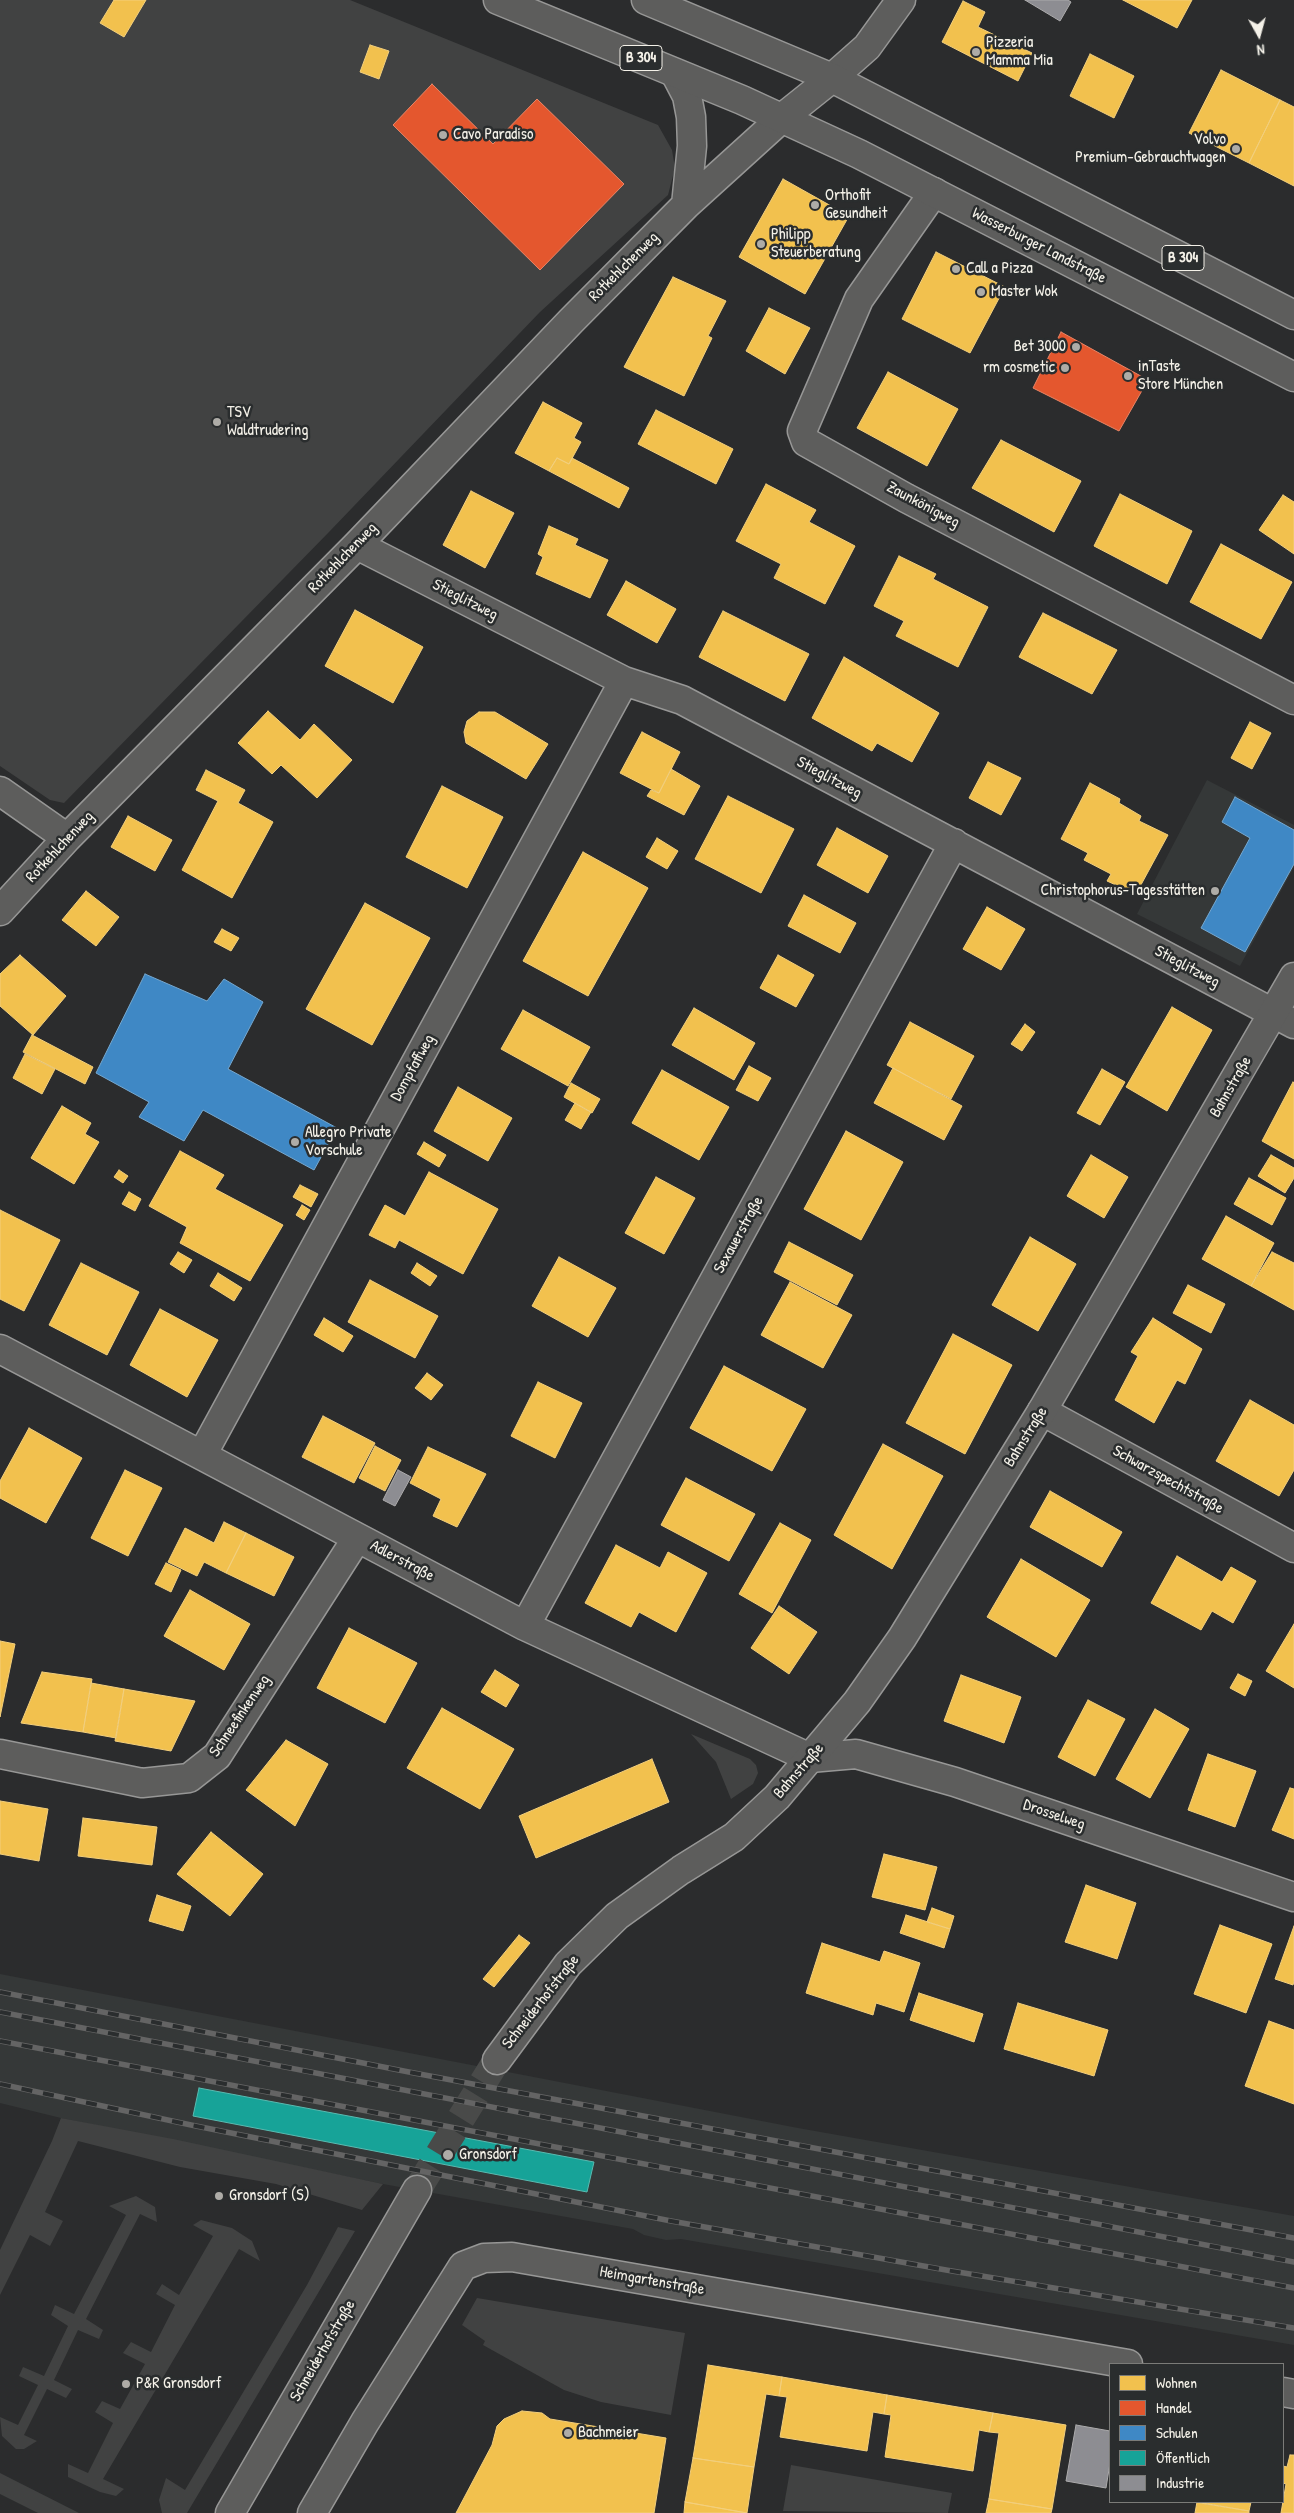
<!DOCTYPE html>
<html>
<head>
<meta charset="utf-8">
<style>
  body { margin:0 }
  #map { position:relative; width:1294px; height:2513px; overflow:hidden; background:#2b2c2d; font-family:"Patrick Hand",sans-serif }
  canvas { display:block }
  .legend { position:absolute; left:1109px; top:2363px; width:175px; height:140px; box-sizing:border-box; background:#2a2d2e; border:1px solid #7b7b78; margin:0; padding:6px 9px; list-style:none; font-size:15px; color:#f4f1e8 }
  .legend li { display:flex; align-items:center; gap:10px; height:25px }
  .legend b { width:25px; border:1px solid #7b7b78 }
  .north { position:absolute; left:1234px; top:10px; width:50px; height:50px; -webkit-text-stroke:4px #2a2d2e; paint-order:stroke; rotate:173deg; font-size:14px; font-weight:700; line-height:20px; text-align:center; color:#f4f1e8 }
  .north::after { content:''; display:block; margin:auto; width:18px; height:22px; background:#f4f1e8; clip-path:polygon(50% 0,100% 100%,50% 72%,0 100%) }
</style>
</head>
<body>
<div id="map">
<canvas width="1294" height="2513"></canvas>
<ul class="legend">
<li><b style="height:14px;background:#f2c14e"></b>Wohnen</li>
<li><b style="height:14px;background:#e4572e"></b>Handel</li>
<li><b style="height:14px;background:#3f88c5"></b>Schulen</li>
<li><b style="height:14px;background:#17a398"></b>Öffentlich</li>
<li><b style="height:14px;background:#8d8d92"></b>Industrie</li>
</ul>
<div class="north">N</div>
</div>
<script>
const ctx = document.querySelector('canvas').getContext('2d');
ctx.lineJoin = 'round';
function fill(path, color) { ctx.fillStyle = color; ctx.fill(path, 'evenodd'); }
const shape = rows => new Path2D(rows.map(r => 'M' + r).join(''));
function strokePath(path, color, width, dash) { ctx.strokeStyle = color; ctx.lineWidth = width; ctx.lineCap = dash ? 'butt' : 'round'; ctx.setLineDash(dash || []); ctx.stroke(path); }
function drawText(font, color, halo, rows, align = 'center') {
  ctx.font = font + ' "Patrick Hand",sans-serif'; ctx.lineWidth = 5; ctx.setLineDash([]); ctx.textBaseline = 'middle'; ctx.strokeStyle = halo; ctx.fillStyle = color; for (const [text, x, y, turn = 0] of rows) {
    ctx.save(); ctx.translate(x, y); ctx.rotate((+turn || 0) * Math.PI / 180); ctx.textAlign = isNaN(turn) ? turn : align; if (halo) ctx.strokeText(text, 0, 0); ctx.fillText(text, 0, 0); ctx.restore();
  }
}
const built = shape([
  [1207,780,1294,825,1294,867,1240,966,1137,914],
  [0,1974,798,2128,1294,2216,1294,2345,681,2239,666,2240,644,2235,633,2229,383,2184,61,2118,0,2103]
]);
const green = shape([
  [0,0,350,0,658,125,672,150,675,168,668,195,540,312,329,532,64,803,50,800,0,766],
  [691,1734,750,1759,756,1765,758,1773,753,1784,731,1799,716,1762],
  [61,2118,173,2139,383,2184,362,2210,276,2184,180,2167,78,2141,45,2212,63,2221,50,2246,30,2235,0,2295,0,2250,52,2141],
  [136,2196,155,2207,157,2222,140,2214,86,2319,103,2330,99,2339,78,2330,54,2380,72,2389,66,2398,47,2389,24,2435,37,2441,24,2449,16,2449,2,2436,0,2417,18,2425,38,2385,19,2376,23,2367,44,2376,68,2326,51,2315,55,2305,74,2314,126,2215,109,2206],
  [201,2220,232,2228,252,2241,260,2261,239,2249,103,2479,124,2489,116,2496,100,2492,68,2477,68,2464,88,2473,113,2423,95,2412,102,2401,120,2409,145,2364,123,2353,131,2342,151,2352,175,2305,156,2294,162,2284,179,2295,213,2236,193,2225],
  [338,2227,355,2231,187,2513,162,2513,159,2500,166,2478,185,2490,307,2285],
  [477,2298,685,2333,671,2415,601,2402,564,2390,483,2345,485,2341,462,2325],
  [791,2465,952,2493,948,2513,783,2511],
  [0,2473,79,2513,38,2513,0,2494]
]);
const homes = shape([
  [114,0,146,0,124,37,100,23,114,0],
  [1123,0,1192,0,1177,28,1123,0],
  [963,1,985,12,978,27,1032,53,1018,81,942,42,963,1],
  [370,45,389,51,379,79,360,72,370,45],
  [1090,54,1134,76,1114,118,1070,96,1090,54],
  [1221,70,1280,100,1249,163,1189,133,1221,70],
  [1280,100,1294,107,1294,186,1249,163,1280,100],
  [783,179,849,216,805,294,739,257,783,179],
  [936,252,1005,287,970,353,902,319,936,252],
  [673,277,726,301,708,336,712,338,684,396,624,367,673,277],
  [769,308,810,328,785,374,746,351,769,308],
  [888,372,958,409,927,466,857,428,888,372],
  [543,402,582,423,574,438,581,442,569,464,557,458,549,471,515,453,543,402],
  [656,410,733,449,716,484,638,444,656,410],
  [1001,440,1081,481,1054,532,972,488,1001,440],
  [557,458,569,464,572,458,629,488,619,508,549,471,557,458],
  [766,484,816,510,809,522,855,546,825,604,774,578,781,564,736,541,766,484],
  [471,491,514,513,485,568,443,545,471,491],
  [1120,494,1192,531,1167,584,1094,546,1120,494],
  [1283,495,1294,502,1294,554,1259,530,1283,495],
  [549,526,578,539,575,545,608,560,590,598,536,574,543,557,538,554,549,526],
  [1221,544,1292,582,1261,639,1190,602,1221,544],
  [899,556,936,574,933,579,988,607,958,667,896,636,904,621,874,606,899,556],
  [626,581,676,609,657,643,607,615,626,581],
  [355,610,423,647,393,703,325,666,355,610],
  [723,611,809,654,785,701,699,657,723,611],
  [1043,613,1117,650,1092,694,1019,657,1043,613],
  [844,657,939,713,912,762,877,743,872,751,812,718,844,657],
  [268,711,300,740,314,724,352,760,317,798,281,765,272,774,238,743,268,711],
  [479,712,495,712,548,744,526,779,466,743,464,732,467,721,479,712],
  [1250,722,1271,733,1252,769,1231,758,1250,722],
  [642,732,680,752,659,793,620,773,642,732],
  [988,762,1021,778,1001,815,969,798,988,762],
  [671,769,700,786,684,815,647,796,651,790,659,793,671,769],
  [206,770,245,790,238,803,273,822,232,898,182,870,218,801,196,790,206,770],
  [1090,783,1120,799,1119,803,1141,816,1139,821,1168,835,1136,894,1107,881,1111,874,1084,860,1088,853,1061,839,1090,783],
  [442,786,503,817,467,888,406,857,442,786],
  [728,796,794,829,761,893,695,859,728,796],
  [128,816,172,840,155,871,111,847,128,816],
  [837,828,888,856,868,893,817,865,837,828],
  [657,838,678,851,667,869,646,857,657,838],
  [583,852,648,888,588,996,523,961,583,852],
  [86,891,119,917,96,946,62,920,86,891],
  [804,895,856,923,840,953,788,926,804,895],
  [365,903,430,938,372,1045,306,1009,365,903],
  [987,907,1025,929,1001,970,963,949,987,907],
  [222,929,239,938,231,951,214,942,222,929],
  [20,955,66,996,33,1035,0,1006,0,974,20,955],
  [778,955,814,975,796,1007,760,988,778,955],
  [1172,1007,1212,1030,1167,1111,1126,1087,1172,1007],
  [694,1008,755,1043,734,1080,672,1045,694,1008],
  [523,1010,590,1047,568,1086,501,1049,523,1010],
  [910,1022,974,1056,951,1099,887,1065,910,1022],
  [1025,1024,1035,1032,1022,1051,1011,1044,1025,1024],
  [32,1035,93,1067,85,1084,23,1052,32,1035],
  [25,1054,55,1069,42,1094,13,1078,25,1054],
  [749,1066,771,1078,758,1101,736,1090,749,1066],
  [893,1068,962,1106,944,1140,874,1103,893,1068],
  [1102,1069,1125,1082,1100,1125,1077,1113,1102,1069],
  [662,1070,729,1107,699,1160,632,1123,662,1070],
  [1293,1082,1294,1083,1294,1159,1262,1141,1293,1082],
  [571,1083,600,1099,592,1113,564,1097,571,1083],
  [458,1087,512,1118,488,1161,434,1131,458,1087],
  [575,1103,591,1112,581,1129,565,1120,575,1103],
  [62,1106,91,1123,85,1134,99,1142,74,1184,31,1158,62,1106],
  [846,1131,903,1162,861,1240,804,1209,846,1131],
  [424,1142,446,1155,439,1167,417,1154,424,1142],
  [180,1151,224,1175,215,1189,283,1225,250,1281,180,1243,187,1227,149,1206,180,1151],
  [1091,1155,1128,1177,1104,1218,1067,1196,1091,1155],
  [1271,1155,1294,1168,1294,1178,1285,1193,1258,1176,1271,1155],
  [119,1170,128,1176,123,1183,114,1177,119,1170],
  [429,1172,498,1209,463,1274,399,1240,395,1248,369,1235,385,1205,405,1216,429,1172],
  [656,1177,695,1198,664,1254,625,1233,656,1177],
  [1249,1178,1286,1198,1272,1225,1234,1204,1249,1178],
  [300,1185,318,1194,311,1207,293,1197,300,1185],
  [129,1192,141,1199,135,1211,122,1204,129,1192],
  [302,1205,310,1210,304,1220,296,1215,302,1205],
  [0,1210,60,1240,24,1311,0,1299,0,1210],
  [1226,1216,1274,1243,1251,1286,1202,1259,1226,1216],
  [1030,1237,1076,1264,1038,1331,992,1305,1030,1237],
  [789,1242,853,1275,837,1305,774,1272,789,1242],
  [178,1252,192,1260,184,1273,170,1264,178,1252],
  [1272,1252,1294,1263,1294,1310,1251,1286,1272,1252],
  [559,1257,616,1288,588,1337,532,1306,559,1257],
  [81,1263,139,1292,107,1355,49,1325,81,1263],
  [417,1263,437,1276,430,1286,411,1273,417,1263],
  [218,1273,242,1288,234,1301,210,1286,218,1273],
  [370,1280,438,1316,415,1358,348,1322,370,1280],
  [790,1282,852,1315,823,1368,761,1335,790,1282],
  [1188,1285,1225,1304,1211,1333,1173,1313,1188,1285],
  [160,1309,218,1340,187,1397,130,1365,160,1309],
  [324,1318,353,1336,343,1352,314,1335,324,1318],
  [1153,1318,1202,1349,1185,1384,1177,1380,1154,1423,1115,1400,1138,1356,1131,1352,1153,1318],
  [953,1334,1012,1365,965,1454,906,1423,953,1334],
  [724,1366,806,1409,772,1471,690,1428,724,1366],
  [427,1373,443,1385,431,1400,415,1388,427,1373],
  [538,1382,582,1403,555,1458,511,1436,538,1382],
  [1250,1400,1294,1425,1294,1470,1279,1496,1216,1461,1250,1400],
  [323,1416,375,1443,354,1483,302,1457,323,1416],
  [29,1428,82,1458,46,1523,0,1498,0,1481,29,1428],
  [883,1444,943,1476,892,1569,834,1535,883,1444],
  [375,1446,401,1460,385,1491,359,1478,375,1446],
  [428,1447,486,1474,457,1527,433,1516,441,1499,410,1483,428,1447],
  [125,1470,162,1488,128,1556,91,1538,125,1470],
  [686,1478,755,1514,729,1561,661,1525,686,1478],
  [1050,1491,1122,1532,1102,1567,1030,1527,1050,1491],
  [224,1522,246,1533,226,1573,204,1562,197,1576,168,1562,185,1528,214,1543,224,1522],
  [780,1523,811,1540,772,1613,739,1594,780,1523],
  [246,1533,294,1557,274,1596,226,1573,246,1533],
  [616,1545,660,1568,668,1552,707,1573,676,1632,639,1612,631,1627,585,1603,616,1545],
  [1177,1556,1222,1582,1231,1567,1256,1581,1233,1623,1212,1611,1201,1630,1151,1603,1177,1556],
  [1021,1559,1090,1600,1056,1657,987,1617,1021,1559],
  [166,1563,181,1570,171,1592,155,1584,166,1563],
  [190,1590,250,1624,224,1670,164,1636,190,1590],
  [779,1606,817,1632,789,1674,751,1648,779,1606],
  [1294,1624,1294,1688,1266,1671,1294,1624],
  [349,1628,417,1663,385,1723,317,1688,349,1628],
  [0,1641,15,1644,0,1717,0,1641],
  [495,1670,519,1685,506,1707,481,1692,495,1670],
  [42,1672,92,1679,83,1732,21,1723,42,1672],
  [1238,1674,1252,1681,1245,1696,1230,1688,1238,1674],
  [961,1675,1021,1697,1004,1743,944,1721,961,1675],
  [91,1683,124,1689,116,1738,83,1732,91,1683],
  [124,1689,195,1701,171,1751,115,1741,124,1689],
  [1088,1700,1125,1719,1095,1776,1058,1757,1088,1700],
  [442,1708,514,1749,480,1809,407,1768,442,1708],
  [1155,1709,1189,1729,1150,1798,1116,1779,1155,1709],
  [286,1740,328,1764,295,1826,246,1790,286,1740],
  [1208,1754,1256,1771,1235,1827,1188,1810,1208,1754],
  [652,1759,669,1802,536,1858,519,1816,652,1759],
  [1290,1788,1294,1789,1294,1839,1272,1830,1290,1788],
  [0,1801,48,1809,39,1861,0,1854,0,1801],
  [83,1818,157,1827,152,1865,78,1856,83,1818],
  [211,1832,263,1874,230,1916,177,1874,211,1832],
  [884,1854,937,1867,925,1910,872,1897,884,1854],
  [1086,1885,1136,1903,1117,1959,1065,1942,1086,1885],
  [157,1895,191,1906,183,1931,149,1921,157,1895],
  [932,1908,954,1916,950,1929,927,1922,932,1908],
  [906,1915,950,1929,944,1948,900,1933,906,1915],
  [1220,1925,1272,1944,1246,2013,1194,1994,1220,1925],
  [1294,1926,1294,1981,1293,1985,1275,1979,1294,1926],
  [519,1935,530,1943,494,1987,483,1979,519,1935],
  [822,1943,880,1962,884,1951,920,1963,904,2012,876,2003,873,2015,806,1993,822,1943],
  [919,1993,983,2014,974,2042,910,2020,919,1993],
  [1018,2003,1108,2030,1094,2076,1004,2049,1018,2003],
  [1269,2021,1294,2030,1294,2104,1245,2086,1269,2021],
  [708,2365,782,2377,779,2396,766,2394,754,2467,693,2458,708,2365],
  [782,2377,887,2395,884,2414,873,2412,867,2451,780,2437,787,2397,779,2396,782,2377],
  [887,2395,993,2413,989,2432,979,2430,973,2471,885,2457,891,2415,884,2414,887,2395],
  [522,2411,542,2413,550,2419,666,2438,654,2513,456,2513,492,2445,497,2426,504,2419,522,2411],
  [993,2413,1066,2425,1052,2509,989,2499,999,2433,989,2432,993,2413],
  [1290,2455,1294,2455,1294,2513,1281,2513,1286,2484,1283,2483,1283,2466,1287,2467,1290,2455],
  [693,2458,754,2467,747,2513,685,2502,693,2458],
  [989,2499,1052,2509,1051,2513,986,2513,989,2499],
  [685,2502,747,2513,684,2513,685,2502],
  [1194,2502,1251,2502,1249,2511,1194,2502],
  [1197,2502,1249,2511,1249,2513,1195,2513,1197,2502]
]);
const shops = shape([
  [432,84,493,144,537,99,624,184,540,270,393,125,432,84],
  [1061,332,1148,380,1119,431,1033,388,1061,332]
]);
const schools = shape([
  [1235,797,1294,830,1294,864,1245,952,1201,928,1250,838,1222,822,1235,797],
  [145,974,207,1001,224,979,263,1002,228,1069,337,1128,314,1170,203,1110,184,1141,139,1117,149,1102,96,1073,145,974]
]);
const public = shape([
  [199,2088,594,2162,587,2192,193,2116,199,2088]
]);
const industry = shape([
  [1025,0,1068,0,1071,2,1060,21,1025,0],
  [398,1470,411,1477,395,1506,383,1500,398,1470],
  [1076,2425,1110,2431,1110,2463,1106,2488,1066,2481,1076,2425]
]);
const secondaryTunnel = shape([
  [417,2190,497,2060]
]);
const street = shape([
  [675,73,687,96,691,117,692,146,686,205],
  [832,78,867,47,901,0],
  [934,192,859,299,802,431,806,442,906,498,1294,700],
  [357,545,624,681,682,700,1294,1024],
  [0,791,67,838],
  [0,911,67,838,357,545,571,321,686,205,782,118],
  [0,1349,525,1626,810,1758,856,1754,955,1782,1294,1897],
  [1042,1411,1294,1548],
  [202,1455,624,681],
  [525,1626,954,843],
  [0,1754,142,1783,189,1778,217,1756,357,1538],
  [1283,2392,1294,2394],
  [312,2513,365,2422,463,2266,484,2258,512,2257,1128,2364]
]);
const secondary = shape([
  [497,2060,568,1964,617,1916,681,1870,734,1837,777,1797,857,1702,902,1638,1042,1411,1294,977],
  [230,2513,417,2190]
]);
const primary = shape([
  [498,0,742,100,859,154,1294,377],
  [646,0,832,78,1294,315],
  [782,118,832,78]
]);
const rail = shape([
  [0,1992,414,2073,1294,2238],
  [0,2012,1294,2262],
  [0,2041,1294,2288],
  [0,2084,191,2125,671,2221,946,2270,1294,2328]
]);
const markers = [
  [976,52,5,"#aeaca7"],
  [443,135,5,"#aeaca7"],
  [1236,149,5,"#aeaca7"],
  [815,205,5,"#aeaca7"],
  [761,244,5,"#aeaca7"],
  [956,269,5,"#aeaca7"],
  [981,292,5,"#aeaca7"],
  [1076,347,5,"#aeaca7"],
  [1065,368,5,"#aeaca7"],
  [1128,376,5,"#aeaca7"],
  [217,422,5,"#aeaca7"],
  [1215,891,5,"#aeaca7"],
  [295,1142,5,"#aeaca7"],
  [448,2155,6,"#aeaca7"],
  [219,2196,5,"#aeaca7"],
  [126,2384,5,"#aeaca7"],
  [568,2433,5,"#aeaca7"]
];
const shields = [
  [641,58,42],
  [1183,258,42]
];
const shieldNames = [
  ["B 304",641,58],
  ["B 304",1183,258]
];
const poiNames = [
  ["Pizzeria",986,43],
  ["Mamma Mia",986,61],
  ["Cavo Paradiso",453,135],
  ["Volvo",1226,140,"right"],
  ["Premium-Gebrauchtwagen",1226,158,"right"],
  ["Orthofit",825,196],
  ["Gesundheit",825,214],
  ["Philipp",771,235],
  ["Steuerberatung",771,253],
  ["Call a Pizza",966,269],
  ["Master Wok",991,292],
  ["Bet 3000",1066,347,"right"],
  ["inTaste",1138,367],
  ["Store München",1138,385],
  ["rm cosmetic",1055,368,"right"],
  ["TSV",227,413],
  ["Waldtrudering",227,431],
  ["Christophorus-Tagesstätten",1205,891,"right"],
  ["Allegro Private",305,1133],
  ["Vorschule",305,1151],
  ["Gronsdorf",459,2155],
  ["Gronsdorf (S)",229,2196],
  ["P&R Gronsdorf",136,2384],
  ["Bachmeier",578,2433]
];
const streetNames = [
  ["Wasserburger Landstraße",1039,246,27],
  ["Rotkehlchenweg",624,267,-45],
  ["Zaunkönigweg",923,505,28],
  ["Rotkehlchenweg",343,558,-46],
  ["Stieglitzweg",465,600,27],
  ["Stieglitzweg",829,778,28],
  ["Rotkehlchenweg",60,847,-47],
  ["Stieglitzweg",1187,967,28],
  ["Dompfaffweg",413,1068,-61],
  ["Bahnstraße",1231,1087,-60],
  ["Sexauerstraße",739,1235,-61],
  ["Bahnstraße",1026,1437,-58],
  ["Schwarzspechtstraße",1168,1480,29],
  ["Adlerstraße",402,1561,28],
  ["Schneefinkenweg",240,1716,-56],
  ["Bahnstraße",799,1771,-49],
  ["Drosselweg",1054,1815,19],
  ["Schneiderhofstraße",541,2002,-52],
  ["Heimgartenstraße",652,2281,10],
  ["Schneiderhofstraße",323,2351,-60]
];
fill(built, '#353838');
fill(green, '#414242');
fill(homes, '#f2c14e');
strokePath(homes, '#f3cf7c', 1);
fill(shops, '#e4572e');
strokePath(shops, '#e98566', 1);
fill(schools, '#3f88c5');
strokePath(schools, '#75a8d0', 1);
fill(public, '#17a398');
strokePath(public, '#59bab0', 1);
fill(industry, '#8d8d92');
strokePath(industry, '#acabac', 1);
strokePath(secondaryTunnel, '#494a49', 28, [28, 14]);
strokePath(street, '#979796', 31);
strokePath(secondary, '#979796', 31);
strokePath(primary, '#979796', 31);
strokePath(street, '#5d5d5c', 28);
strokePath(secondary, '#5d5d5c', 28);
strokePath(primary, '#5d5d5c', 28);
strokePath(rail, '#646464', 5.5);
strokePath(rail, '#2a2d2e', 4, [11]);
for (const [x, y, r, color] of markers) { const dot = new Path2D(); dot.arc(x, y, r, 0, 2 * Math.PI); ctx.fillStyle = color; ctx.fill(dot); strokePath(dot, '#2a2d2e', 2); }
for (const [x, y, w] of shields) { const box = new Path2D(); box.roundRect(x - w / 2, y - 12.5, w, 25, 4); ctx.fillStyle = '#2a2d2e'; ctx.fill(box); strokePath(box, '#f4f1e8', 1); }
drawText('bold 15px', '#f4f1e8', null, shieldNames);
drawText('16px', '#f4f1e8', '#2a2d2e', poiNames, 'left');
drawText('16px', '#f4f1e8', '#2a2d2e', streetNames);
</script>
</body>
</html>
